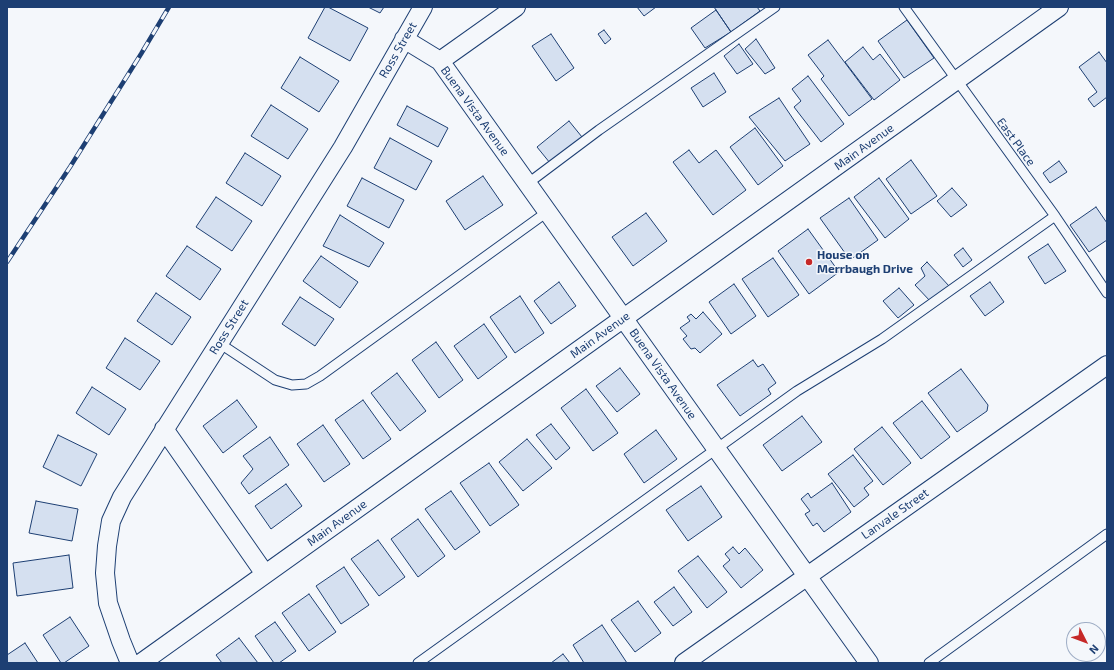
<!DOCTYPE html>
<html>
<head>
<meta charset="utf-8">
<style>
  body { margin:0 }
  #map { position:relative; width:1114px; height:670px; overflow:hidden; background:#f4f7fb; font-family:"Exo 2",sans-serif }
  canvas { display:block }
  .frame { position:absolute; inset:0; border:8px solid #1d3f73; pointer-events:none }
  .north { position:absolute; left:1066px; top:622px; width:40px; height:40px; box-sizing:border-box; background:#f4f7fb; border:1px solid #9eadc5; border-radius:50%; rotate:132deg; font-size:11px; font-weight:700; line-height:16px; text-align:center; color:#1d3f73 }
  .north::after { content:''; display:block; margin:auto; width:14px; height:18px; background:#c62828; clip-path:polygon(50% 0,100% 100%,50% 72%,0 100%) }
</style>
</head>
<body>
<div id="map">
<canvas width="1114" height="670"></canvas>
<div class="frame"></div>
<div class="north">N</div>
</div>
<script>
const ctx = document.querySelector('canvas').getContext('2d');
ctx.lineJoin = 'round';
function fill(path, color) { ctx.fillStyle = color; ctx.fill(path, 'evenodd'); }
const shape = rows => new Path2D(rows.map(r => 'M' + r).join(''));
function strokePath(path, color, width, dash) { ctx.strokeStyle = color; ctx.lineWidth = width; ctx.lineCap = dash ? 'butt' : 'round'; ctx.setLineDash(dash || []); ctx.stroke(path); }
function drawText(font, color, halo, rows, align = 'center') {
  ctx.font = font + ' "Exo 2",sans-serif'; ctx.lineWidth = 3; ctx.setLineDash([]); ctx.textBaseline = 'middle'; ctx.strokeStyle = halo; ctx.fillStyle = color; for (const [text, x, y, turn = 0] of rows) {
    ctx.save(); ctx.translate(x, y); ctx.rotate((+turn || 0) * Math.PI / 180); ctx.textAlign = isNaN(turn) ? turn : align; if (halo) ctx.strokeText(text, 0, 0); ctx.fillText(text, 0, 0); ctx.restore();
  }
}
const building = shape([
  [325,7,328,7,368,28,350,61,308,38,325,7],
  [368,7,384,7,380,13,368,7],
  [637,7,656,7,644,16,637,7],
  [714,7,757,7,760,11,731,32,714,7],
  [716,10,731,32,705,48,691,28,716,10],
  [907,20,934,58,904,78,878,41,907,20],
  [604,30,611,39,605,44,598,34,604,30],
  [551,34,574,68,556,81,532,46,551,34],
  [756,39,775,68,765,74,745,49,756,39],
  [828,40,872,99,849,116,821,79,824,76,808,55,828,40],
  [739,44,753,64,737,74,724,56,739,44],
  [863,47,873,60,880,54,900,80,874,100,845,62,863,47],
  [1099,52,1107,63,1107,97,1094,107,1088,99,1097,92,1079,67,1099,52],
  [300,57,339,81,319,112,281,88,300,57],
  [714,73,726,92,703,107,691,88,714,73],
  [808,76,844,124,821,142,794,107,801,101,792,89,808,76],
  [779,98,810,144,785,161,749,117,779,98],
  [271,105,308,129,288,159,251,136,271,105],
  [407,106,448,128,438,147,397,125,407,106],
  [569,121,582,137,550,163,537,147,569,121],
  [755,128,783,166,758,185,730,147,755,128],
  [390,138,432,161,416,190,374,168,390,138],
  [689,150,699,163,716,150,746,190,713,215,673,162,689,150],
  [245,153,281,176,262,206,226,183,245,153],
  [911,160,937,196,911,214,886,179,911,160],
  [1059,161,1067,172,1050,183,1043,173,1059,161],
  [483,176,503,205,465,230,446,201,483,176],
  [362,178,404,200,389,228,347,206,362,178],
  [879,178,909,219,885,238,854,197,879,178],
  [952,188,967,205,951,217,937,201,952,188],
  [216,197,252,221,232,251,196,227,216,197],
  [849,198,878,240,850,260,820,218,849,198],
  [1096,207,1107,223,1107,240,1089,252,1070,225,1096,207],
  [646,213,667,241,633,266,612,237,646,213],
  [340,215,384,243,369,267,323,246,340,215],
  [808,229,839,272,809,294,778,251,808,229],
  [1048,244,1066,271,1045,284,1028,257,1048,244],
  [187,246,221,269,200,300,166,276,187,246],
  [963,248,972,260,963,267,954,255,963,248],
  [321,256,358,282,340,308,303,281,321,256],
  [773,258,799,295,768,317,742,279,773,258],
  [927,262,949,286,931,302,915,285,925,276,921,268,927,262],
  [559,282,576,306,551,324,534,301,559,282],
  [990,282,1004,302,985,316,970,296,990,282],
  [734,284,756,316,731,334,709,302,734,284],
  [899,288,914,305,898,318,883,301,899,288],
  [156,293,191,317,172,345,137,321,156,293],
  [520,296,544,333,515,353,490,317,520,296],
  [300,297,334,319,315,346,282,324,300,297],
  [703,312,722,334,700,353,695,348,691,349,683,339,687,336,680,328,690,321,687,317,691,314,696,319,703,312],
  [484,324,507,357,478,379,454,346,484,324],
  [125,338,160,361,140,390,106,368,125,338],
  [436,342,463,380,439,398,412,360,436,342],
  [753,360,758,367,763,364,776,383,768,389,771,394,740,416,717,385,753,360],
  [620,368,640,394,617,412,596,386,620,368],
  [961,369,988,405,987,411,957,432,928,393,961,369],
  [397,373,426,411,400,431,371,393,397,373],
  [92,387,126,409,109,435,76,413,92,387],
  [586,389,618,433,593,451,561,408,586,389],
  [237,400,257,427,223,453,203,426,237,400],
  [363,400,391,439,363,459,335,420,363,400],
  [922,401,950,437,921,459,893,423,922,401],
  [802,416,822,442,782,471,763,445,802,416],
  [551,424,570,448,556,460,536,435,551,424],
  [323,425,350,464,324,482,297,444,323,425],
  [882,427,911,463,883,485,854,449,882,427],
  [656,430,677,459,644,483,624,454,656,430],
  [58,435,97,454,81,486,43,467,58,435],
  [270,437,289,465,249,494,241,483,253,469,243,456,270,437],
  [527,439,552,468,523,491,499,462,527,439],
  [853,455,873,481,864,488,869,495,854,507,828,474,853,455],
  [489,463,519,505,490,526,460,483,489,463],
  [832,483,851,512,824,532,817,523,813,526,805,514,810,511,801,499,808,493,811,498,832,483],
  [286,484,302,506,271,529,255,506,286,484],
  [701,486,722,517,688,541,666,510,701,486],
  [451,491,480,532,455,550,425,509,451,491],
  [36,501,78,509,72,541,29,533,36,501],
  [418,519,445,556,418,577,391,539,418,519],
  [378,540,405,577,379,596,351,559,378,540],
  [733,547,739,554,745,548,763,570,741,588,723,566,730,560,725,554,733,547],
  [69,555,73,588,17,596,13,563,69,555],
  [698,556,727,592,707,608,678,571,698,556],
  [344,567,369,605,341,624,316,586,344,567],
  [674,587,692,612,673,626,654,602,674,587],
  [309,594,336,632,309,651,282,613,309,594],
  [638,601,661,633,635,652,611,620,638,601],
  [70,617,89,646,64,663,61,663,43,635,70,617],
  [275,622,296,651,279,663,274,663,255,636,275,622],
  [602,625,627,663,584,663,573,645,602,625],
  [239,638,258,663,222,663,216,655,239,638],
  [25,643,38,663,7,663,7,655,25,643],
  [563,654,570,663,551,663,563,654]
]);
const service = shape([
  [904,7,1055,216,1107,293],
  [527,184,599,130,775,7],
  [219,343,275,380,292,385,306,384,320,376,547,212],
  [418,663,797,391,882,339,1055,216],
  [929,663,1107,534]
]);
const minor = shape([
  [404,39,440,61,869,663],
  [440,61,516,7],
  [164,429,265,574],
  [130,663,121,641,108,603,105,573,107,546,111,521,122,497,343,147,423,7],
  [141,663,1059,7],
  [684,663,1107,365]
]);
const rail = shape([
  [7,262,70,167,141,54,169,7]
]);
const markers = [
  [809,262,4,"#c62828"]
];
const streetNames = [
  ["Ross Street",398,50,-60],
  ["Buena Vista Avenue",475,111,54],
  ["East Place",1016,142,54],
  ["Main Avenue",864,147,-36],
  ["Ross Street",229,327,-58],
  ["Main Avenue",600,335,-36],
  ["Buena Vista Avenue",663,374,55],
  ["Lanvale Street",895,514,-35],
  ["Main Avenue",337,523,-36]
];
const poiNames = [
  ["House on",817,255],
  ["Merrbaugh Drive",817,269]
];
fill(building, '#d5e0f0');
strokePath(building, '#1d3f73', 1);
strokePath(service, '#1d3f73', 11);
strokePath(minor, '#1d3f73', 20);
strokePath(service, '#f4f7fb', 9);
strokePath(minor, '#f4f7fb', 18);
strokePath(rail, '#1d3f73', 4.5);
strokePath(rail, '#f4f7fb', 3, [9]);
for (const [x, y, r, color] of markers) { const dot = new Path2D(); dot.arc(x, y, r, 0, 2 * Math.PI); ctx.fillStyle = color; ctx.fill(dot); strokePath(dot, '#f4f7fb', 1.5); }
drawText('12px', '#1d3f73', '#f4f7fb', streetNames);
drawText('bold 12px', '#1d3f73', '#f4f7fb', poiNames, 'left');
</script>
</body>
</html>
